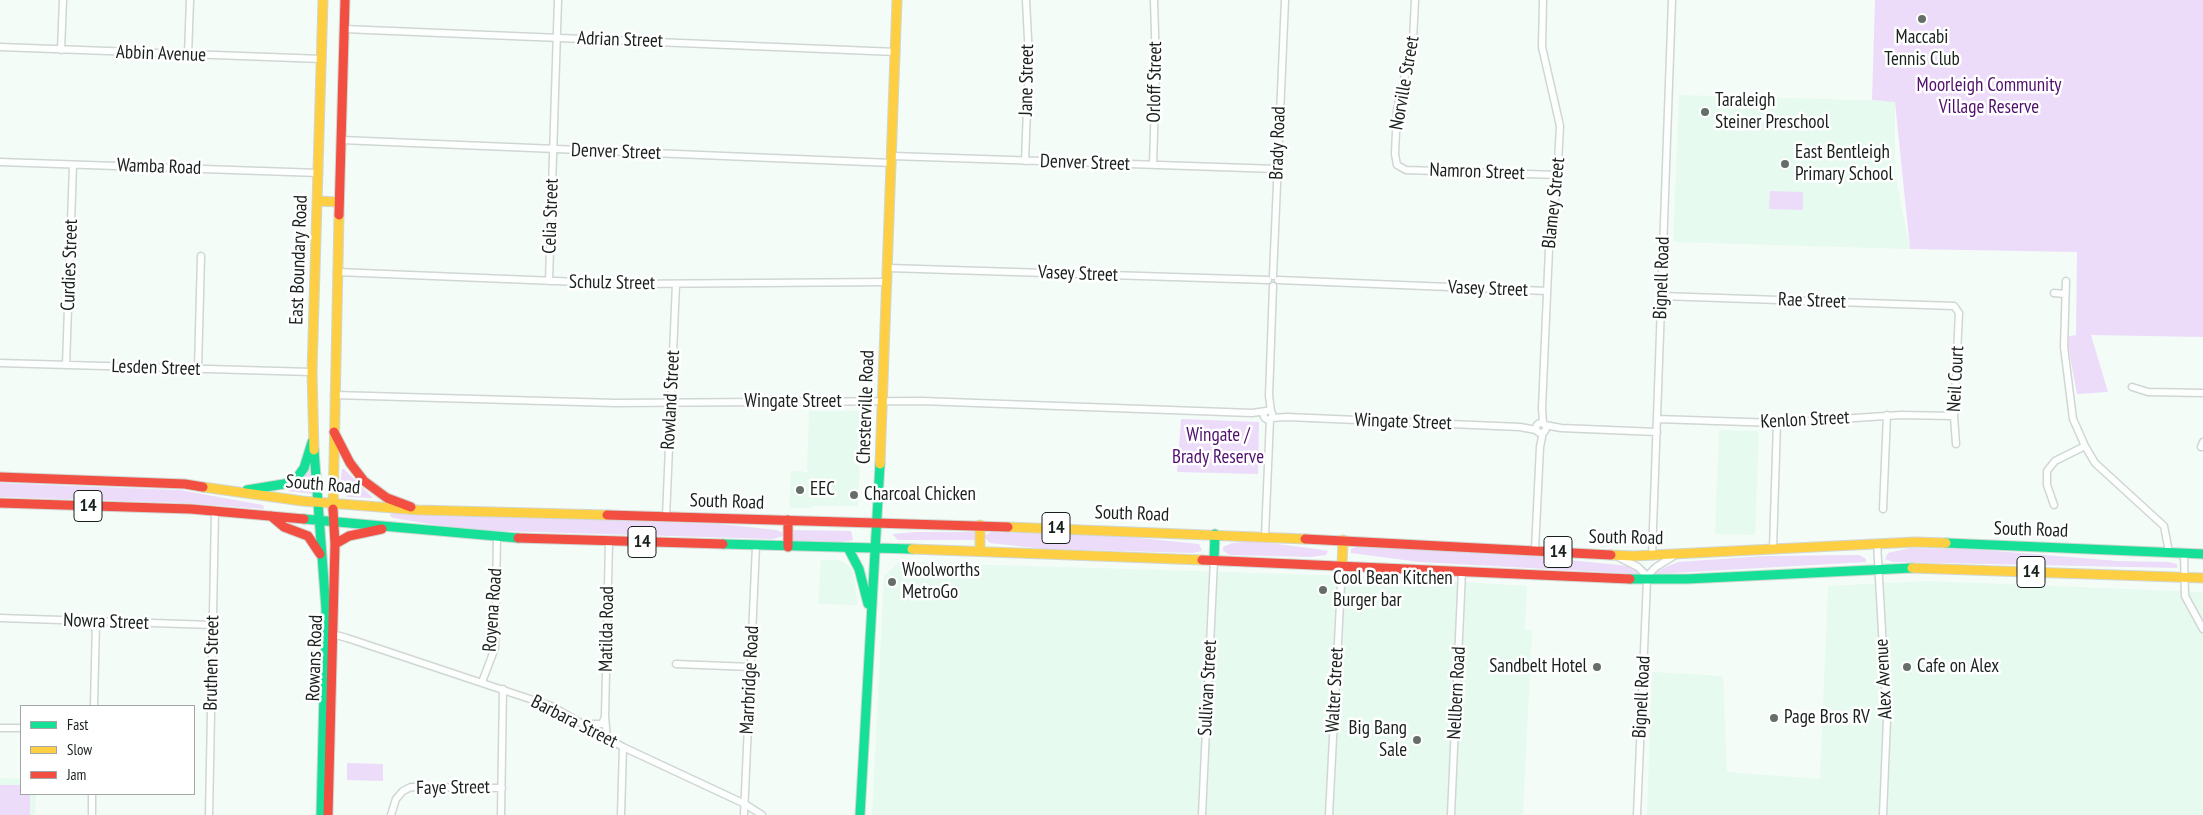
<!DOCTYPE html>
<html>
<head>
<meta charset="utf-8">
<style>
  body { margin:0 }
  #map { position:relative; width:2203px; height:815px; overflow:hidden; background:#f4fcf8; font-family:"PT Sans Narrow",sans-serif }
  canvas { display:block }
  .legend { position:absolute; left:20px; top:705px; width:175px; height:90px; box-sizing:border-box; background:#fff; border:1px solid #a3a6a5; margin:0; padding:6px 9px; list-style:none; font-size:15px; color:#19211d }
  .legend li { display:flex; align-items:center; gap:10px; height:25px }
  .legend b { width:25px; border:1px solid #a3a6a5 }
</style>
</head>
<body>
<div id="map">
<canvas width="2203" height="815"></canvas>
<ul class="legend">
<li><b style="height:6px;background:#16e098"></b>Fast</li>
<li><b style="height:6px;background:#ffcf43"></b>Slow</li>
<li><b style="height:6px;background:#f24e42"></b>Jam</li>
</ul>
</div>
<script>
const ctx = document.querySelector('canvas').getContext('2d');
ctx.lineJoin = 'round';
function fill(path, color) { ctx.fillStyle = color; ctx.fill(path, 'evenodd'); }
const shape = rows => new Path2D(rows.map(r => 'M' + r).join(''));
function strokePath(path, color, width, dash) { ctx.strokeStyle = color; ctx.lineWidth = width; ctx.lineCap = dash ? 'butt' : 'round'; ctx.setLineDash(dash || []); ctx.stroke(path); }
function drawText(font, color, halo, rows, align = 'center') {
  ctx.font = font + ' "PT Sans Narrow",sans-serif'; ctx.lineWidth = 5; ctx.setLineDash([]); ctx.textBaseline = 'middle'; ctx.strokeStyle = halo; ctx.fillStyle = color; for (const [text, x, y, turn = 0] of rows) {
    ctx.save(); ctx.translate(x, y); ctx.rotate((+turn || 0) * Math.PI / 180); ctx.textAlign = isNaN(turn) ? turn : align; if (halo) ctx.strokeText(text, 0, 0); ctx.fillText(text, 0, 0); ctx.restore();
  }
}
const built = shape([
  [1679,95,1895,101,1895,174,1910,249,1673,242],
  [809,411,862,411,858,506,813,506,808,508,789,508,791,471,810,472,807,470],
  [1719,430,1757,431,1759,434,1755,535,1715,534],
  [821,560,840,560,848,565,853,572,858,605,818,604],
  [899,562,1385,577,1527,586,1525,630,1532,630,1523,815,872,815,884,576],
  [1927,581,2203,592,2203,815,1647,815,1652,672,1723,676,1727,772,1820,779,1828,586],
  [0,778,21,779,21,794,36,794,35,815,0,815]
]);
const green = shape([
  [1875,0,2203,0,2203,337,2091,335,2108,392,2077,394,2068,346,2069,336,2076,335,2077,252,1910,249,1895,102,1872,100],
  [1770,191,1803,192,1803,210,1769,209],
  [1181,419,1259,422,1258,474,1177,472],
  [308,466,310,466,312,494,288,491,287,488,293,485],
  [342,469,344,469,373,498,347,497,347,490,340,487],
  [0,483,180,490,263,505,264,509,185,503,0,497],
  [391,513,721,524,776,530,782,532,783,536,773,539,466,530,393,518,390,516],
  [791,530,851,531,853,540,840,542,791,541],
  [915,532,975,532,976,540,898,540,892,534],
  [991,532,1121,536,1199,544,1202,551,1193,553,1044,549,990,543,983,536],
  [1255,541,1317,549,1328,551,1326,555,1311,557,1230,555,1223,551,1223,547,1232,543],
  [1357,546,1500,553,1629,566,1634,567,1639,574,1419,562,1351,553,1351,549],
  [1909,548,1971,549,2118,561,2169,562,2177,564,2177,568,1893,562,1885,559,1888,553],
  [1859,555,1866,559,1866,562,1655,574,1659,570,1678,562,1764,556],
  [347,763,383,764,383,781,347,780],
  [0,785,21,785,21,794,30,794,30,815,0,815]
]);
const street = shape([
  [1415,0,1413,40,1397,110,1395,154,1397,165,1406,170,1558,175],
  [1543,0,1542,47,1560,126,1557,181,1549,249,1542,408,1543,423],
  [344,29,896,52],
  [0,47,322,59],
  [61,50,63,0],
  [188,55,190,0],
  [341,140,892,163],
  [893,156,1277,169],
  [1025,161,1029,58,1026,0],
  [0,162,319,173],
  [1153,165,1156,66,1154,0],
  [888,268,1268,280],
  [337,272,628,284,888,282],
  [1273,276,1285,0],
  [1278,280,1547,291],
  [549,281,558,0],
  [2066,281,2064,347,2073,419,2085,446,2095,463,2164,526,2169,552],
  [2054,293,2065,294],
  [1661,296,1954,306,1959,313,1954,416,1956,444],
  [0,363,312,372],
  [66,365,73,165],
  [198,369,201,256],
  [2132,387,2148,392,2203,393],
  [334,395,615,403,921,401,1252,413,1266,411],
  '1263.5 415a4.5 4.5 0 1 1 9 0a4.5 4.5 0 1 1-9 0Z',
  [1271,411,1269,396,1273,286],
  [1271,418,1287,417,1520,427,1536,430],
  [1657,419,1777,423,1901,415,1954,416],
  '1536 428a5 5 0 1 1 10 0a5 5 0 1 1-10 0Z',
  [1545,425,1561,428,1657,432],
  [2201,447,2203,442],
  [2054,505,2047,485,2047,471,2055,461,2085,446],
  [1883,509,1887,415],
  [666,517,676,284],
  [1265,536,1270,419],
  [1877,543,1887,719,1883,815],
  [1773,549,1777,423],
  [1535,550,1540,447,1543,432],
  [2184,553,2185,596,2203,629],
  [1652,556,1672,0],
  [1620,558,1638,567,1647,576,1656,567,1674,556],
  [0,618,213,625],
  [330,638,336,635,347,638,551,706,623,747,745,804,762,815],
  [676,664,751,667],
  [482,682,495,648,497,537],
  [94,706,96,621],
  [585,724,602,724,605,717],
  [0,728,21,728],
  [607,738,605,716,609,541],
  [92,815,92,794],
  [209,815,215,511],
  [391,815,396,799,403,791,411,787,502,788],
  [501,815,503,689],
  [621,815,623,747],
  [744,815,756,546],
  [1202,815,1214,560],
  [1329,815,1342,565],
  [1451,815,1462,571],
  [1637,815,1647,580]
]);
const fast = shape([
  [314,450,326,609,321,815],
  [247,490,284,484,296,479,304,468,312,442],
  [304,519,518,538],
  [1946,543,2203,554],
  [723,544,912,549],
  [848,548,859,569,868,604],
  [1214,560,1215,534],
  [1630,579,1687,579,1912,568],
  [860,815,880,464]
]);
const slow = shape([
  [317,201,339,202],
  [314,450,312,372,323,0],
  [880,464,897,0],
  [203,487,302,501,418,510,607,515],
  [333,509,339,215],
  [980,525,980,551],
  [1008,527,1305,539],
  [912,549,1202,560],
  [1611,555,1633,556,1915,542,1946,543],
  [1342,565,1343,540],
  [1912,568,2203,578]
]);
const jam = shape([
  [339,215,345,0],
  [334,432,350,463,364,481,387,498,411,507],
  [0,477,185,484,203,487],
  [0,503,191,509,304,519],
  [607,515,1008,527],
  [271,516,284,527,308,536,320,554],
  [788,520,788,547],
  [518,538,723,544],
  [1305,539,1611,555],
  [335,544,349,536,382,529],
  [1202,560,1630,579],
  [328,815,335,544,333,509]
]);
const markers = [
  [1922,19,5,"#666e6a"],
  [1705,112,5,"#666e6a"],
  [1785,164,5,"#666e6a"],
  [800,490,5,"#666e6a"],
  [854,495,5,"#666e6a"],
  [892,582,5,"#666e6a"],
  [1323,590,5,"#666e6a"],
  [1597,667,5,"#666e6a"],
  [1907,667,5,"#666e6a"],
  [1774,718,5,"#666e6a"],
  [1417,740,5,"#666e6a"]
];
const shields = [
  [88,506,28],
  [1056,528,28],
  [642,542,28],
  [1558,552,28],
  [2031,572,28]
];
const shieldNames = [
  ["14",88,506],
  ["14",1056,528],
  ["14",642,542],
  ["14",1558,552],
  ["14",2031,572]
];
const poiNames = [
  ["Maccabi",1922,38,"center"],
  ["Tennis Club",1922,60,"center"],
  ["Taraleigh",1715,101],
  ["Steiner Preschool",1715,123],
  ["East Bentleigh",1795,153],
  ["Primary School",1795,175],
  ["EEC",810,490],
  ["Charcoal Chicken",864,495],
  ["Woolworths",902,571],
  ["MetroGo",902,593],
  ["Cool Bean Kitchen",1333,579],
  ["Burger bar",1333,601],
  ["Sandbelt Hotel",1587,667,"right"],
  ["Cafe on Alex",1917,667],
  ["Page Bros RV",1784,718],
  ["Big Bang",1407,729,"right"],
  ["Sale",1407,751,"right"]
];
const streetNames = [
  ["Adrian Street",620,40,2],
  ["Abbin Avenue",161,54,2],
  ["Jane Street",1027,80,-89],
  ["Orloff Street",1155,82,-89],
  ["Norville Street",1405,83,-80],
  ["Brady Road",1278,143,-88],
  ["Denver Street",616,152,2],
  ["Denver Street",1085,163,2],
  ["Wamba Road",159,167,2],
  ["Namron Street",1477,172,2],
  ["Blamey Street",1554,203,-84],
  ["Celia Street",551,216,-88],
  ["East Boundary Road",299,260,-88],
  ["Curdies Street",70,265,-88],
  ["Vasey Street",1078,274,2],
  ["Bignell Road",1662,278,-88],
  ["Schulz Street",612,283,1],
  ["Vasey Street",1488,289,2],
  ["Rae Street",1812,301,2],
  ["Lesden Street",156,368,2],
  ["Neil Court",1956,379,-87],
  ["Rowland Street",671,400,-87],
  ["Wingate Street",793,402],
  ["Chesterville Road",866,407,-88],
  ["Kenlon Street",1805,420,-3],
  ["Wingate Street",1403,422,2],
  ["South Road",323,485,5],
  ["South Road",727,502,2],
  ["South Road",1132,514,2],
  ["South Road",2031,530,2],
  ["South Road",1626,538,1],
  ["Royena Road",493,610,-86],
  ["Nowra Street",106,622,2],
  ["Matilda Road",607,629,-89],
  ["Rowans Road",315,658,-88],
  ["Bruthen Street",212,663,-89],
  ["Alex Avenue",1884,679,-93],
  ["Marrbridge Road",750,680,-87],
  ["Sullivan Street",1208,688,-87],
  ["Walter Street",1335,690,-87],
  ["Nellbern Road",1457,693,-87],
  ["Bignell Road",1642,697,-87],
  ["Barbara Street",574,722,27],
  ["Faye Street",453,788,-1]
];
const parkNames = [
  ["Moorleigh Community",1989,86],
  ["Village Reserve",1989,108],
  ["Wingate /",1218,436],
  ["Brady Reserve",1218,458]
];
fill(built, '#e6faef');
fill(green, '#ecdcfa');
strokePath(street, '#d0d7d3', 9);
strokePath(fast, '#d0d7d3', 11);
strokePath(slow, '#d0d7d3', 11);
strokePath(jam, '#d0d7d3', 11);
strokePath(street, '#fdfffe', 6);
strokePath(fast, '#16e098', 9);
strokePath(slow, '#ffcf43', 9);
strokePath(jam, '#f24e42', 9);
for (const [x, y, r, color] of markers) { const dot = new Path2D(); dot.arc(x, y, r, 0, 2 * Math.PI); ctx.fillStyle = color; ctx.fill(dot); strokePath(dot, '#fff', 2); }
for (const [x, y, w] of shields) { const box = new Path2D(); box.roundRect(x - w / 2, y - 15.5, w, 31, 4); ctx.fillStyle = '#fff'; ctx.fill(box); strokePath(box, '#19211d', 1); }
drawText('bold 18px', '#19211d', null, shieldNames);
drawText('19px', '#19211d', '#fff', poiNames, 'left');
drawText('19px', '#19211d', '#fff', streetNames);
drawText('19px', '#500f6d', '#fff', parkNames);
</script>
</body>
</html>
